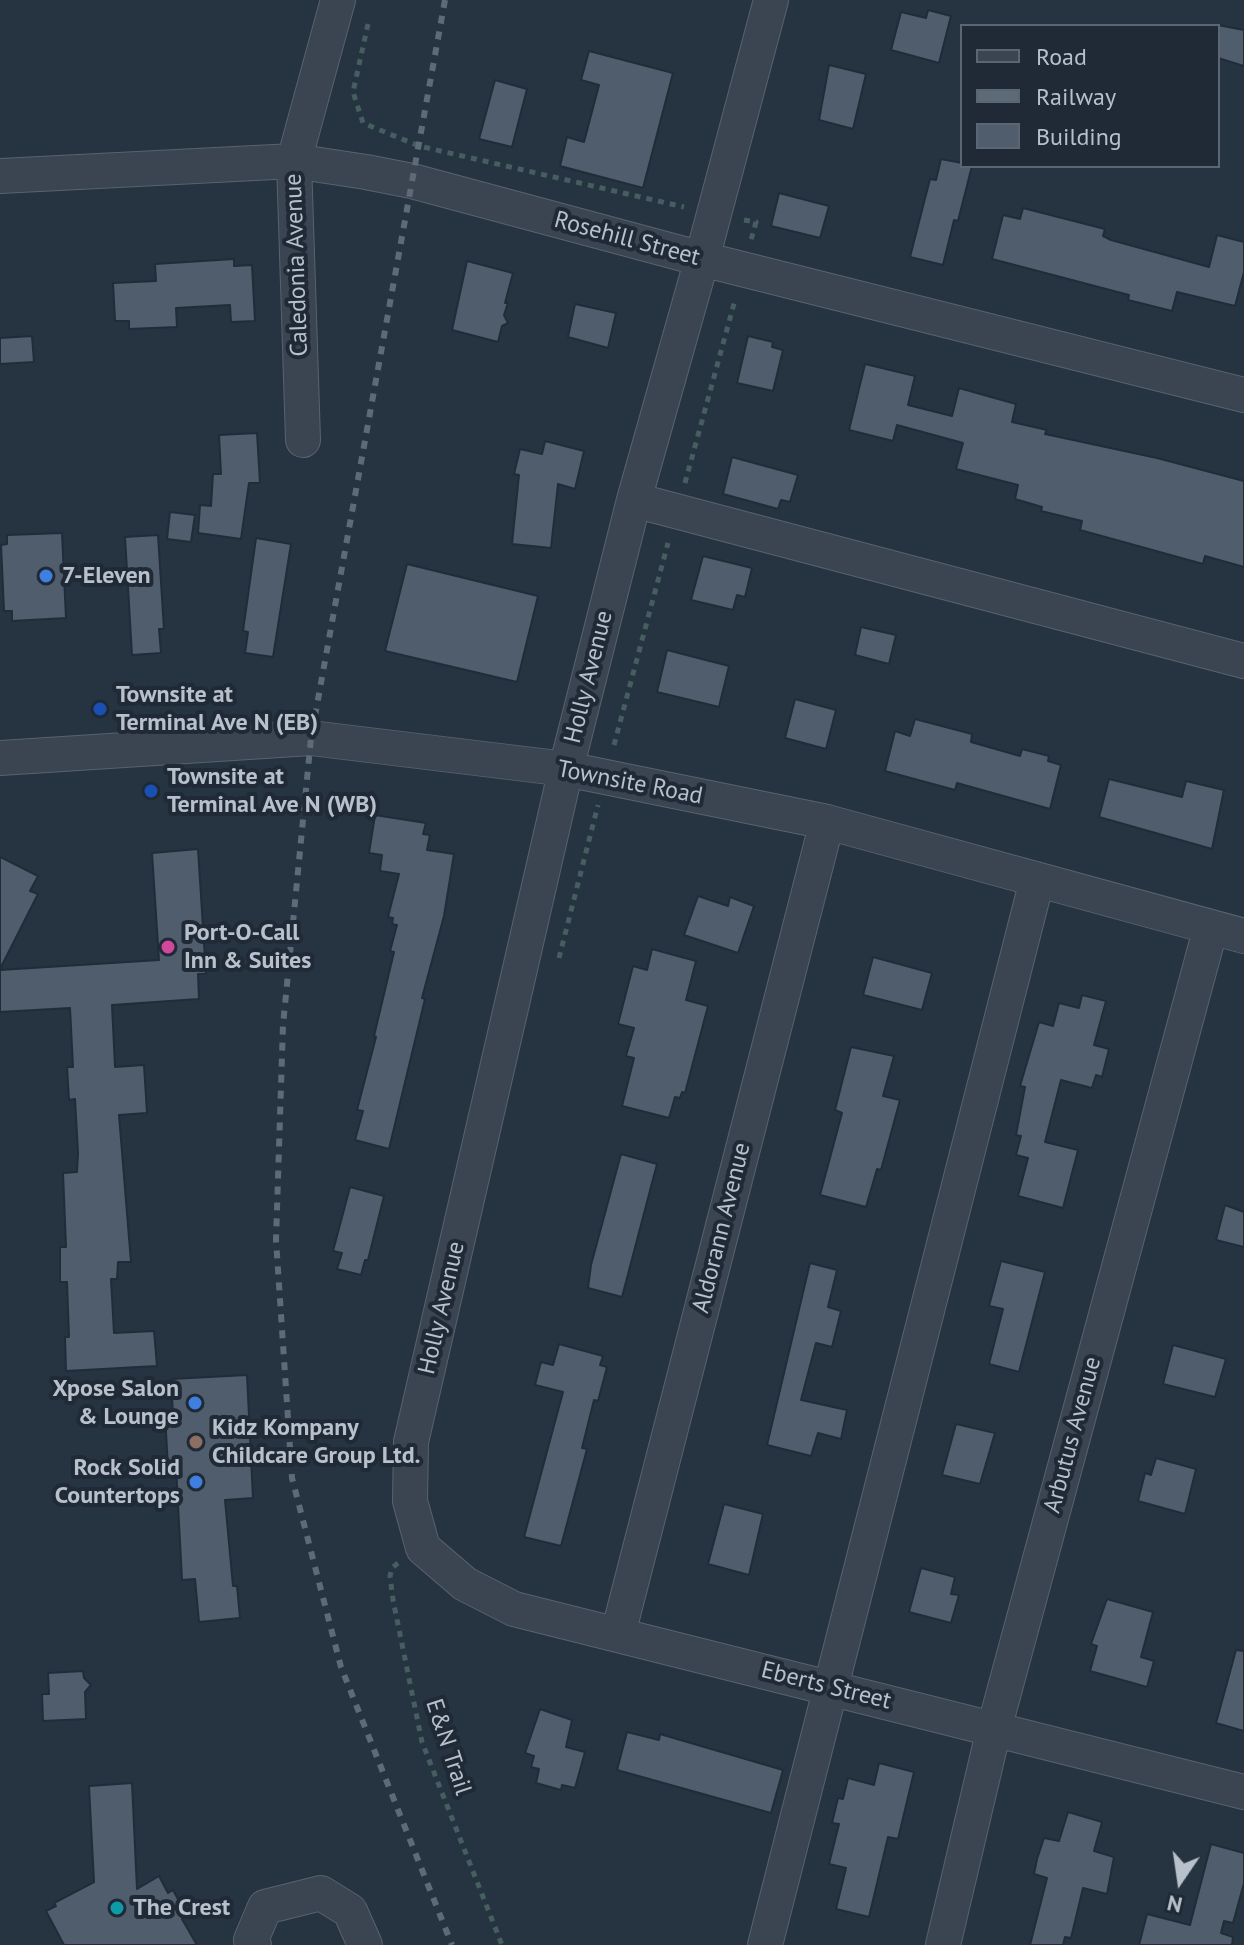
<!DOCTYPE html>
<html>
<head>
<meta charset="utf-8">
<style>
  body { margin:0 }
  #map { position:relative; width:1244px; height:1945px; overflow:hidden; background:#263441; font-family:"PT Sans",sans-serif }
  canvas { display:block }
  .legend { position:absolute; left:960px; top:24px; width:260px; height:144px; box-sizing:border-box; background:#1f2a36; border:2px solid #5c6672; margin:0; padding:10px 14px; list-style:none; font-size:24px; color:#b7c0cb }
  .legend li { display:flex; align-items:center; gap:16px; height:40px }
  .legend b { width:40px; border:2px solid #5c6672 }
  .north { position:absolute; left:1140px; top:1841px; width:80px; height:80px; -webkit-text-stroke:6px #1f2a36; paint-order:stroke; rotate:193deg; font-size:22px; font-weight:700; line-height:32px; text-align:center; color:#b7c0cb }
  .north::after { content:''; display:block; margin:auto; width:28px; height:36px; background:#b7c0cb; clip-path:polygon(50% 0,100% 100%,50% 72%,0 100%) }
</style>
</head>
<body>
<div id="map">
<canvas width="1244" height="1945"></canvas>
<ul class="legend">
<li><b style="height:10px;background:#3a4551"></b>Road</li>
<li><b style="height:10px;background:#5d6a78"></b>Railway</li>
<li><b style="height:22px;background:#4f5d6c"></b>Building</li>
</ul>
<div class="north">N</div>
</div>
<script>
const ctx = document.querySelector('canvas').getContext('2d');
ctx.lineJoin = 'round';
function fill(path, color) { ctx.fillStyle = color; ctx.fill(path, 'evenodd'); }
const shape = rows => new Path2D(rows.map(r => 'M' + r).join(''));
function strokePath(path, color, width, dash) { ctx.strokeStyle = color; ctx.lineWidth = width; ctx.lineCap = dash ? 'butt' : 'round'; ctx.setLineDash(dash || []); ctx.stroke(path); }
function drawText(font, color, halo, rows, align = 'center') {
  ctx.font = font + ' "PT Sans",sans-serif'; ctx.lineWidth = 8; ctx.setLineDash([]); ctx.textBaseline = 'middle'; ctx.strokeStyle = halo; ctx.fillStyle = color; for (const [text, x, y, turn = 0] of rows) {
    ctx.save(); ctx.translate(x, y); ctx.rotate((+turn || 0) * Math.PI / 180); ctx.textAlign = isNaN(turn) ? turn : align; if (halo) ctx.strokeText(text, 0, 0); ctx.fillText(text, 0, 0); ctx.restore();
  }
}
const building = shape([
  [928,10,951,16,939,63,891,50,901,12,926,18,928,10],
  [1218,25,1244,30,1244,66,1218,58,1218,25],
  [589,51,673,73,643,188,560,166,567,137,584,142,599,85,581,80,589,51],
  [829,65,866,74,853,129,819,120,829,65],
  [495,80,527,89,512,147,479,139,495,80],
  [941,159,962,163,962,166,972,166,958,221,954,220,943,265,910,257,930,179,936,180,941,159],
  [779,193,829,206,820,238,771,226,779,193],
  [1023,208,1105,229,1103,236,1111,240,1209,267,1217,235,1244,242,1244,272,1235,306,1177,292,1172,311,1128,300,1129,295,992,259,1003,215,1020,219,1023,208],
  [234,259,234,266,252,265,255,321,231,322,230,305,176,308,177,327,129,329,129,321,115,321,113,283,156,281,155,264,234,259],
  [467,261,513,273,505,303,508,303,504,315,508,323,502,326,498,342,452,330,467,261],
  [575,304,616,313,608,348,568,337,575,304],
  [32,336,34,362,0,364,0,338,32,336],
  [748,336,773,342,772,347,783,350,773,391,737,383,748,336],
  [865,364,915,376,908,405,952,416,959,388,1016,404,1012,422,1047,430,1045,434,1157,458,1244,481,1244,567,1205,556,1203,564,1080,530,1082,521,1041,511,1042,507,1015,499,1018,485,956,469,963,443,897,425,893,441,849,430,865,364],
  [257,433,260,483,249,483,241,539,198,533,200,505,211,506,213,474,221,474,219,435,257,433],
  [545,441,584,451,575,489,558,484,551,548,512,544,519,475,514,474,520,449,542,454,545,441],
  [732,457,798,475,790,502,781,500,778,509,723,494,732,457],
  [170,512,195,515,191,542,167,539,170,512],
  [62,533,66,618,12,621,12,611,4,611,1,545,7,544,7,535,62,533],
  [158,535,164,629,159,629,161,653,132,655,125,537,158,535],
  [256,538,291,544,273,657,245,653,248,632,243,631,256,538],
  [703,556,752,568,745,597,737,595,733,610,691,600,703,556],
  [407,564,538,596,517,682,385,651,407,564],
  [861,627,896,635,889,664,855,655,861,627],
  [667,650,729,666,719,707,657,692,667,650],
  [795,699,836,710,826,749,785,738,795,699],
  [915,719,972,734,971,742,1020,756,1022,749,1049,756,1048,761,1061,765,1050,809,957,783,955,790,885,771,895,731,910,736,915,719],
  [1109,779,1182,797,1186,781,1224,790,1212,849,1099,817,1109,779],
  [375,815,426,823,423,834,430,835,427,850,454,854,444,916,422,998,425,999,389,1149,355,1140,363,1111,357,1110,376,1037,374,1036,394,952,390,951,397,925,392,924,393,918,388,917,399,874,380,871,382,855,369,853,375,815],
  [198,849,206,974,198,974,199,999,112,1005,115,1067,144,1065,147,1113,119,1115,131,1262,118,1262,117,1279,111,1279,114,1333,154,1331,157,1366,66,1371,65,1337,69,1337,67,1282,60,1282,60,1247,66,1247,63,1173,77,1172,78,1153,75,1099,69,1100,67,1067,73,1067,70,1008,0,1012,0,970,159,960,152,853,198,849],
  [0,857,38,876,30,891,38,894,0,969,0,857],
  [698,896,728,906,730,897,754,906,738,953,684,935,698,896],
  [652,949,696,961,686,1000,708,1006,685,1093,682,1092,680,1098,675,1097,669,1118,622,1106,634,1058,626,1056,634,1028,618,1024,633,966,647,970,652,949],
  [873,957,932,973,922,1010,863,995,873,957],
  [1082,995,1106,1001,1094,1045,1109,1049,1102,1077,1096,1075,1092,1088,1061,1080,1045,1142,1078,1150,1063,1208,1018,1196,1028,1158,1016,1155,1021,1136,1016,1135,1025,1087,1020,1086,1039,1022,1053,1026,1059,1003,1079,1008,1082,995],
  [851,1047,894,1056,883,1096,900,1100,881,1170,877,1169,866,1207,820,1195,842,1113,835,1110,851,1047],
  [621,1154,657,1164,622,1297,588,1288,591,1265,621,1154],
  [350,1187,384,1196,368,1260,365,1260,361,1275,337,1269,342,1253,333,1251,350,1187],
  [1225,1205,1244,1212,1244,1247,1216,1240,1225,1205],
  [1001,1261,1045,1272,1019,1372,989,1364,1003,1309,989,1306,1001,1261],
  [810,1263,837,1270,828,1307,841,1311,832,1347,816,1343,801,1400,847,1410,841,1439,818,1433,811,1456,767,1445,810,1263],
  [559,1344,603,1356,600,1365,607,1367,598,1401,594,1400,582,1448,587,1449,561,1546,524,1537,563,1392,535,1385,541,1362,553,1365,559,1344],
  [1173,1345,1226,1359,1215,1397,1163,1384,1173,1345],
  [247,1375,253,1498,225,1500,233,1586,237,1586,240,1618,199,1622,195,1579,182,1580,176,1466,168,1467,165,1415,173,1415,171,1379,247,1375],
  [956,1424,995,1433,980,1484,942,1475,956,1424],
  [1156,1458,1196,1469,1185,1514,1138,1501,1145,1473,1151,1475,1156,1458],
  [724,1504,763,1514,749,1575,708,1564,724,1504],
  [921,1568,955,1577,951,1594,959,1595,951,1623,909,1612,921,1568],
  [1107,1599,1153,1612,1141,1657,1154,1661,1147,1687,1090,1671,1097,1646,1091,1644,1107,1599],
  [1236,1650,1244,1651,1244,1731,1216,1723,1236,1650],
  [83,1671,84,1678,91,1685,85,1692,86,1719,43,1721,42,1694,49,1694,48,1673,83,1671],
  [540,1709,572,1720,566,1747,585,1752,575,1788,562,1785,561,1790,536,1783,539,1769,531,1767,534,1756,525,1753,540,1709],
  [627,1732,659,1740,660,1734,783,1770,771,1813,617,1770,627,1732],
  [879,1763,914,1772,898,1839,888,1837,869,1917,836,1909,846,1868,829,1864,839,1824,832,1823,838,1798,843,1799,848,1778,874,1785,879,1763],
  [132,1783,137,1889,159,1876,168,1893,173,1890,187,1916,182,1919,197,1945,64,1945,46,1911,56,1906,54,1903,94,1882,89,1786,132,1783],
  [1068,1812,1102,1822,1094,1851,1114,1857,1107,1894,1083,1888,1071,1938,1065,1937,1063,1945,1030,1945,1047,1878,1034,1874,1037,1859,1044,1838,1059,1841,1068,1812],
  [1211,1844,1244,1853,1244,1883,1233,1923,1224,1921,1221,1933,1233,1937,1232,1945,1139,1945,1147,1914,1190,1925,1211,1844]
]);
const path = shape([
  [368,24,353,92,363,123,419,146,684,207],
  [744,220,756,222,751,240],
  [685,483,735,300],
  [614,745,668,543],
  [559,958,598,805],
  [398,1563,392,1568,390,1576,393,1600,422,1742,502,1945]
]);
const minor = shape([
  [771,0,702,259,634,500,566,769,411,1442,410,1501,423,1548,465,1584,514,1609,1244,1792],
  [0,176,294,161,366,172,412,181,702,259,1244,395],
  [303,440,294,161,338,0],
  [634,500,1244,661],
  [0,758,311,738,566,769,827,822,1244,936],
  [618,1634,827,822],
  [254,1945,251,1940,265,1907,321,1893,350,1911,365,1945],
  [765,1945,1037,880],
  [943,1945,994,1729,1211,927]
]);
const rail = shape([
  [445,0,311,738,283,1025,276,1240,292,1478,341,1667,452,1945]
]);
const markers = [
  [46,576,8,"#3f7fe0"],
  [100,709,8,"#1a4fb4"],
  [151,791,8,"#1a4fb4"],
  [168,947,8,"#d1479c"],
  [195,1403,8,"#3f7fe0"],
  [196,1442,8,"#8d6e63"],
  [196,1482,8,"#3f7fe0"],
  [117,1908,8,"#0f9aa8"]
];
const streetNames = [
  ["Rosehill Street",627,239,15],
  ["Caledonia Avenue",297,265,-92],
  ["Holly Avenue",589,677,-76],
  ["Townsite Road",630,783,11],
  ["Aldorann Avenue",722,1228,-76],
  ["Holly Avenue",442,1308,-77],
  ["Arbutus Avenue",1073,1435,-75],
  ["Eberts Street",826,1686,14],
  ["E&N Trail",448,1747,72]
];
const poiNames = [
  ["7-Eleven",62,576],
  ["Townsite at",116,695],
  ["Terminal Ave N (EB)",116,723],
  ["Townsite at",167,777],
  ["Terminal Ave N (WB)",167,805],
  ["Port-O-Call",184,933],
  ["Inn & Suites",184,961],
  ["Xpose Salon",179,1389,"right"],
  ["& Lounge",179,1417,"right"],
  ["Kidz Kompany",212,1428],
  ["Childcare Group Ltd.",212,1456],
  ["Rock Solid",180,1468,"right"],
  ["Countertops",180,1496,"right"],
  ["The Crest",133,1908]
];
fill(building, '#4f5d6c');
strokePath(building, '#212c38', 2);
strokePath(minor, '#58636e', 36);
strokePath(path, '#465e5f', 5, [6, 6]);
strokePath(minor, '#3a4551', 34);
strokePath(rail, '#5d6a78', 6, [8, 8]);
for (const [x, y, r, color] of markers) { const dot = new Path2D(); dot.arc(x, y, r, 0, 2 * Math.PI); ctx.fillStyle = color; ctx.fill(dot); strokePath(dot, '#1f2a36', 3); }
drawText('24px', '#b7c0cb', '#1f2a36', streetNames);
drawText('bold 24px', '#b7c0cb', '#1f2a36', poiNames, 'left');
</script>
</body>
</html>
